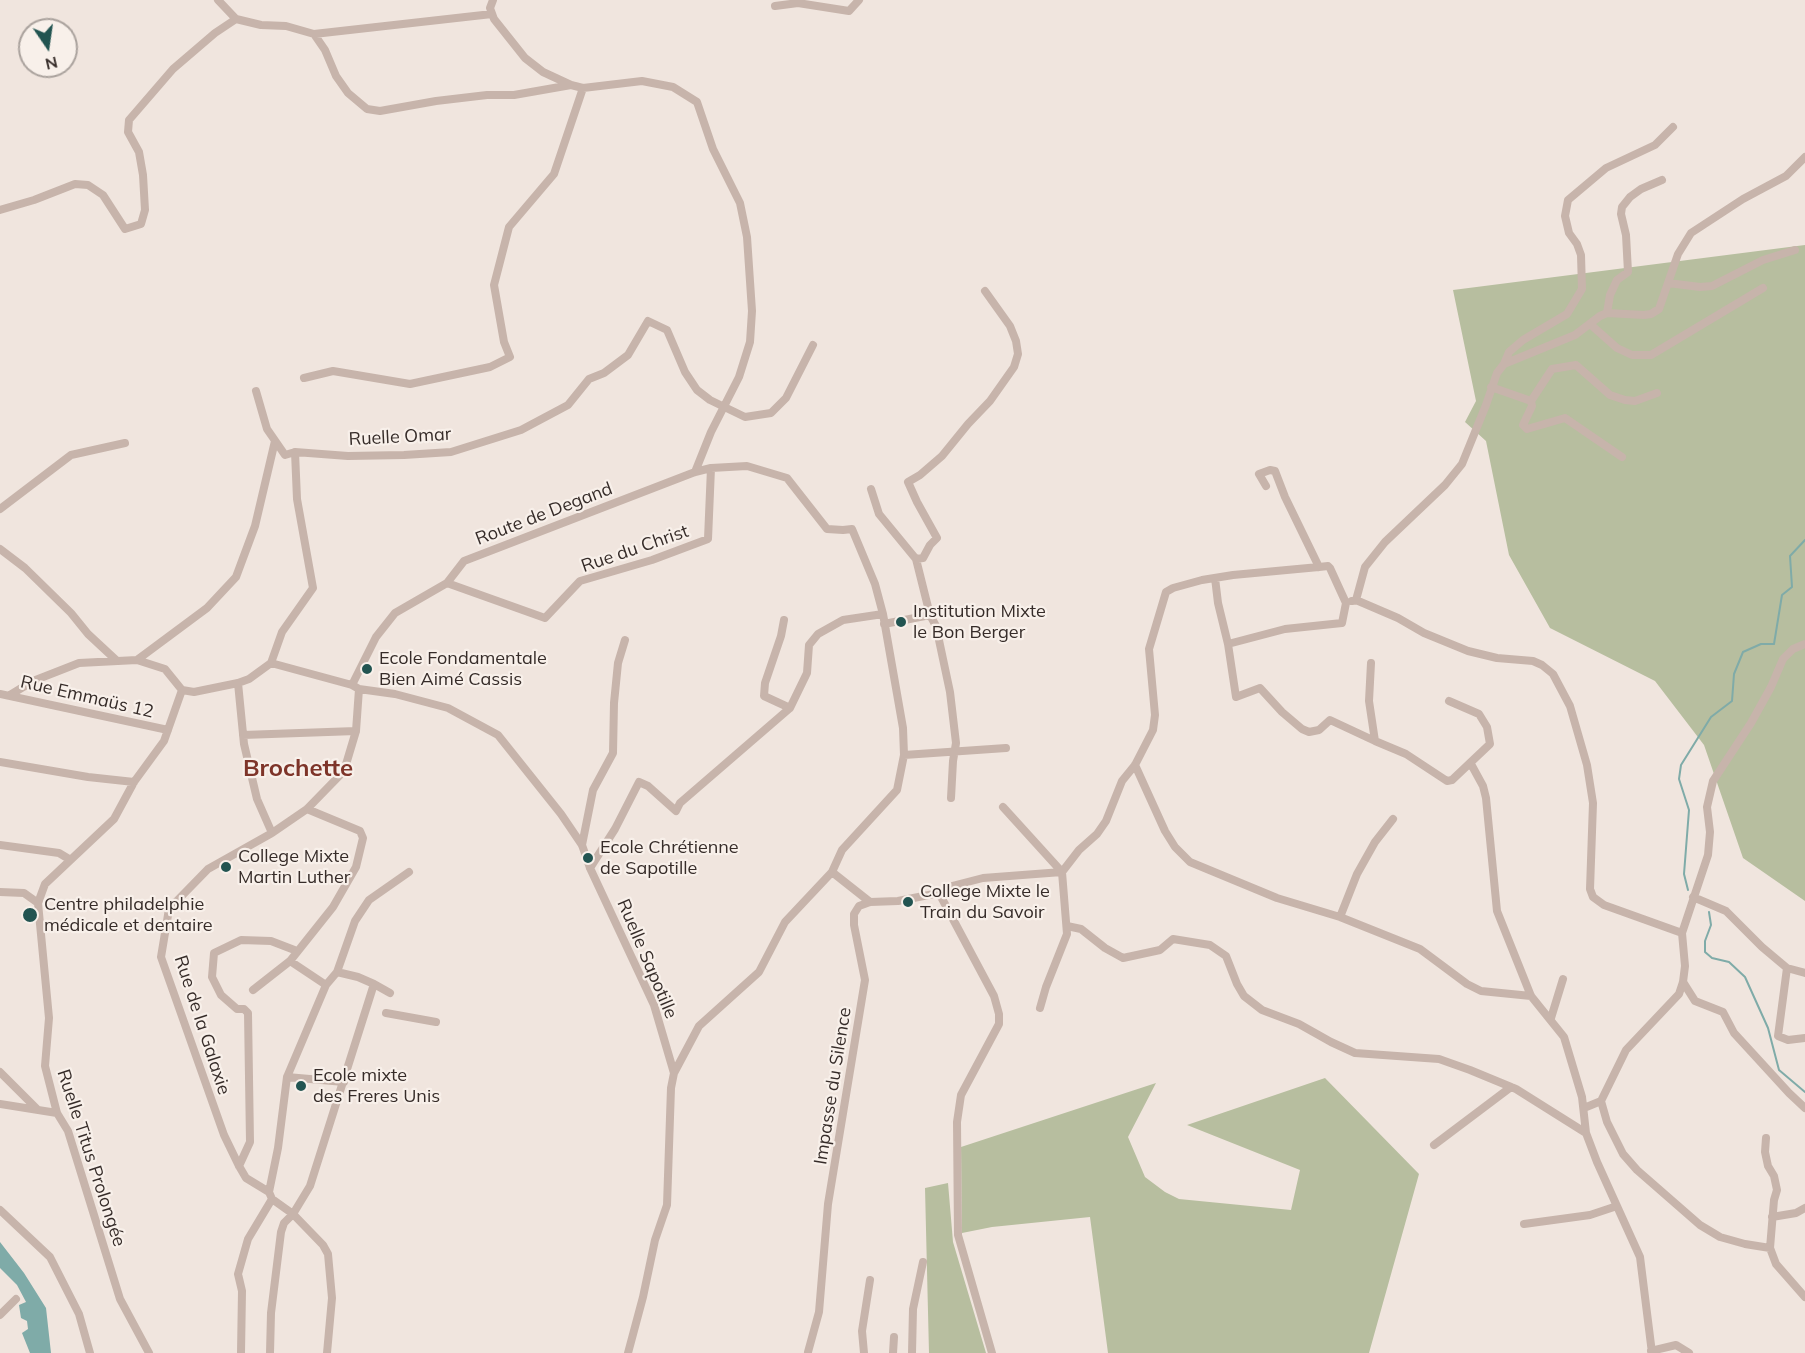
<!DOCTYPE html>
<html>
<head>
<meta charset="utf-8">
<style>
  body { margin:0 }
  #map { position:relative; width:1805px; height:1353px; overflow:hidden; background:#f0e5de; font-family:Mulish,sans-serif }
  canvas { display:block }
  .north { position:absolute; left:18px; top:18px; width:60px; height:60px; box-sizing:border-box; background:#f8f0ea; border:2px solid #aaa29d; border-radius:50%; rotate:167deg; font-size:16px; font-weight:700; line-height:24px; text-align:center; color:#362c29 }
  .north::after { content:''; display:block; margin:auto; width:21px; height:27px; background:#225451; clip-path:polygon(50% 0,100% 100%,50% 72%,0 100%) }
</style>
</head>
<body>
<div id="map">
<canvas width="1805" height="1353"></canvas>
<div class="north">N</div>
</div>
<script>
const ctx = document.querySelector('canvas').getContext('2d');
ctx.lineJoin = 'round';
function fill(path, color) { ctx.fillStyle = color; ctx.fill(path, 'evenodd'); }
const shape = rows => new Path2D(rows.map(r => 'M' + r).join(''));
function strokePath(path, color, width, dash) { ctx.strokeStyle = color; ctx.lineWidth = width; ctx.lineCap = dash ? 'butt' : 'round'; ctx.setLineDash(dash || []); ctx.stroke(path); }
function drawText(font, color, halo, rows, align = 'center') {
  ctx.font = font + ' Mulish,sans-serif'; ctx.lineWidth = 4.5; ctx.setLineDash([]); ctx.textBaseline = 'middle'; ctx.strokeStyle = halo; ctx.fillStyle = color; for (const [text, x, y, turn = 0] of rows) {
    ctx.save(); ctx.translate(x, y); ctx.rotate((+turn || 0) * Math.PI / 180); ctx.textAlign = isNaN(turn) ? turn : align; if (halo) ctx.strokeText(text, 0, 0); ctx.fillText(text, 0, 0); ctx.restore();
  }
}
const green = shape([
  [1805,245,1805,901,1743,858,1704,745,1655,681,1550,628,1509,555,1486,441,1465,422,1476,401,1453,290],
  [1325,1078,1419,1174,1369,1353,1108,1353,1090,1217,992,1227,962,1233,961,1147,1156,1083,1128,1137,1145,1177,1165,1192,1179,1199,1291,1210,1300,1170,1187,1125],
  [948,1183,953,1242,986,1353,929,1353,925,1188]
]);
const water = shape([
  [0,1242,24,1273,46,1308,51,1353,30,1353,22,1333,28,1329,27,1321,21,1318,19,1305,26,1302,17,1285,0,1268]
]);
const stream = shape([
  [1688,890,1684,874,1689,810,1679,779,1681,765,1711,717,1732,701,1734,674,1743,652,1761,644,1774,644,1782,595,1792,587,1790,556,1805,540],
  [1709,912,1711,925,1705,941,1705,952,1712,958,1729,962,1745,977,1768,1028,1779,1070,1805,1092]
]);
const minor = shape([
  [218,0,236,19,261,25,286,26,314,34,325,50,336,76,348,93,367,109,380,111,436,101,487,95,514,95,571,85],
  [493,0,490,8,494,19,525,58,543,72,571,85,583,88,642,81,673,87,697,102,713,149,740,203,747,237,752,311,750,342,739,377,711,432,695,472],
  [775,6,798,3,849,11,859,0],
  [314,34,492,14],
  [0,210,34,200,75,184,88,185,103,195,125,229,141,224,145,210,143,175,139,152,128,132,129,120,173,69,215,33,236,19],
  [1668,283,1700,287,1712,286,1763,260,1795,250],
  [1607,313,1610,295,1617,280,1628,272,1626,235,1621,214,1622,207,1630,197,1641,189,1662,180],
  [1590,324,1617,348,1632,355,1651,355,1763,288],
  [1504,364,1509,352,1523,340,1567,314,1582,289,1581,255,1577,244,1569,233,1565,216,1568,200,1606,168,1655,145,1673,127],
  [304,378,333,371,410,384,490,367,510,357,504,342,494,285,509,227,554,174,583,88],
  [1491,387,1531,401,1552,369,1576,365,1610,395,1625,400,1635,401,1657,393],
  [256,391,267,429,285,455,295,452,348,456,404,455,451,452,521,430,568,405,589,379,604,373,628,355,648,321,667,330,685,372,697,390,710,400,745,417,771,413,786,398,813,345],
  [1531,401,1532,406,1523,425,1527,429,1565,418,1622,457],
  [1266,486,1259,474,1270,470,1275,471,1285,497,1319,567],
  [871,489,879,514,916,559,930,615,936,626,950,692,956,743,953,761,951,798],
  [0,509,71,455,125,443],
  [0,549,25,568,71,613,88,634,116,660],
  [916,559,923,558,930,545,937,538,917,502,908,482,920,475,942,456,968,424,990,401,1014,367,1018,354,1016,341,1010,326,985,291],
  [1215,578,1218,603,1228,644,1236,697,1260,688,1282,712,1302,729,1309,732,1319,730,1330,720,1375,741],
  [447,583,545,618,580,581,652,560,708,539,711,468],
  [1356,600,1365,567,1385,542,1445,485,1462,464,1486,405,1497,373,1504,364,1575,335,1600,316,1607,313,1644,315,1651,314,1659,309,1678,254,1691,233,1743,199,1786,176,1805,157],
  [1352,601,1356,600,1398,618,1424,633,1468,651,1497,658,1533,661,1542,665,1553,674,1570,706,1587,765,1593,803,1590,889,1593,897,1604,905,1682,933],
  [784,620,781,636,765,683,764,696,790,708],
  [884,624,930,615],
  [137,660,207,608,236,577,255,526,275,441],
  [271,663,352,685,359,689,395,694,448,708,498,735,561,814,582,845,590,868,654,1005,674,1073,671,1088,667,1205,655,1240,643,1297,628,1353],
  [271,663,282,632,313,588,297,499,295,452],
  [1371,663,1369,701,1375,741,1406,754,1447,781,1452,780,1490,744,1487,727,1479,714,1449,701],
  [238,683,244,744,257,799,272,833],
  [352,685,376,637,395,613,447,583,464,561,695,472,711,468,747,466,787,478,827,529,843,530,852,529,875,584,883,614,903,728,904,755,897,790,842,850,832,872,785,922,759,972,699,1026,674,1073],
  [359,689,356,731,344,771,307,809,272,833,208,869,169,909,161,957,224,1135,239,1166,246,1178,269,1192,272,1199,293,1214,310,1186,374,984,390,993],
  [0,694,168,730],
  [10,695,33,681,79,663,137,660,165,669,182,690,194,692,238,683,249,679,271,663],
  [243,735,356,731],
  [904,755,1006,748],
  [0,762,88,777,134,782],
  [1471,764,1483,786,1486,798,1497,911,1531,996,1564,1037,1582,1097,1586,1133,1597,1162,1640,1257,1652,1353],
  [1135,765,1165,831,1175,847,1190,862,1277,898,1340,917,1420,949,1467,984,1481,991,1531,996],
  [1003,807,1062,872,1067,934,1046,987,1040,1008],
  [0,845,59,853,69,859],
  [582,845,593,790,613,753,614,703,618,663,625,640],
  [590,868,615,829,639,782,648,786,676,811,680,803,790,708,807,673,809,645,818,634,843,620,883,614],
  [832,872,870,902],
  [0,892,24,893,38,903],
  [939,893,994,996,999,1014,999,1024,961,1095,957,1122,958,1235,992,1353],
  [1693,897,1726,911,1762,947,1787,968,1805,973],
  [1340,917,1357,874,1375,842,1393,819],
  [1067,926,1081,929,1105,948,1123,958,1160,950,1173,939,1210,945,1226,956,1237,984,1244,996,1262,1010,1299,1024,1331,1042,1355,1053,1439,1059,1470,1070,1516,1089,1586,1133],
  [290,961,326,985],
  [1787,968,1778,1036,1788,1040,1805,1038],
  [337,972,358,977,374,984],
  [1683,982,1695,1001,1723,1012,1734,1033,1789,1093,1805,1108],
  [253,990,290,961,333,907,356,867,363,838,360,831,307,809],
  [386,1013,436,1022],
  [1551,1018,1563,979],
  [0,1072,37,1109],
  [287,1077,344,1082],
  [1601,1101,1607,1122,1623,1154,1637,1170,1700,1225,1720,1237,1745,1244,1770,1248],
  [0,1104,57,1113],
  [1584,1108,1601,1101,1626,1050,1679,994,1683,982,1685,966,1682,933,1708,855,1710,832,1707,807,1713,781,1751,723,1771,687,1783,659,1793,649,1805,644],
  [1766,1138,1765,1152,1768,1166,1774,1176,1777,1190,1774,1200,1770,1248,1776,1264,1805,1297],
  [1434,1145,1511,1087],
  [239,1166,250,1142,248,1013,244,1009,237,1009,221,995,212,977,214,953,241,940,271,941,297,951],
  [269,1192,278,1148,287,1077,326,985,337,972,355,921,369,900,409,872],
  [0,1210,50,1257,79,1314,90,1353],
  [1772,1217,1796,1213,1805,1208],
  [1524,1224,1590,1215,1617,1206],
  [0,1315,16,1299],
  [1651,1351,1676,1345,1689,1353],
  [808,1352,819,1312,828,1204,865,980,854,925,854,914,859,906,870,902,898,901,939,893,952,886,983,878,1062,872,1079,850,1097,834,1106,821,1122,781,1135,765,1153,730,1155,715,1149,649,1166,592,1173,588,1202,580,1233,575,1319,567,1328,566,1330,568,1346,603,1342,623,1285,629,1228,644],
  [149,1353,120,1299,68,1131,57,1113,45,1066,49,1018,38,903,45,884,114,819,134,782,164,741,182,690],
  [241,1353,242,1291,238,1274,248,1239,272,1199],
  [270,1353,271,1313,281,1232,284,1223,293,1214,323,1245,328,1254,332,1298,327,1353],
  [864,1353,862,1331,870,1280],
  [893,1353,894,1337],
  [912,1353,913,1309,923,1262]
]);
const markers = [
  [901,622,6,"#225451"],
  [367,669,6,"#225451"],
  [588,858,6,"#225451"],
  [226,867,6,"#225451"],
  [908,902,6,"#225451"],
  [30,915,8,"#225451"],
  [301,1086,6,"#225451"]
];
const streetNames = [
  ["Ruelle Omar",400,437,-3],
  ["Route de Degand",544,514,-21],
  ["Rue du Christ",635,549,-19],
  ["Rue Emmaüs 12",87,697,13],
  ["Ruelle Sapotille",647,959,67],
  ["Rue de la Galaxie",202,1025,72],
  ["Impasse du Silence",833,1086,-81],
  ["Ruelle Titus Prolongée",91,1158,72]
];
const poiNames = [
  ["Institution Mixte",913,612],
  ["le Bon Berger",913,633],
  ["Ecole Fondamentale",379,659],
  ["Bien Aimé Cassis",379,680],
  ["Ecole Chrétienne",600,848],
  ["de Sapotille",600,869],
  ["College Mixte",238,857],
  ["Martin Luther",238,878],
  ["College Mixte le",920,892],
  ["Train du Savoir",920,913],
  ["Centre philadelphie",44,905],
  ["médicale et dentaire",44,926],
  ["Ecole mixte",313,1076],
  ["des Freres Unis",313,1097]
];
const districtNames = [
  ["Brochette",298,769]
];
fill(green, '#b7be9f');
fill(water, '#7faba8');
strokePath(stream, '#7faba8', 2);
strokePath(minor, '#c7b4ab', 8);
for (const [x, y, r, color] of markers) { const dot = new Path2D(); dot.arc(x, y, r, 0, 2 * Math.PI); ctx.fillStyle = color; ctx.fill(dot); strokePath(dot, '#f8f0ea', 2); }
drawText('18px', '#362c29', '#f8f0ea', streetNames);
drawText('18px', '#362c29', '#f8f0ea', poiNames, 'left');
drawText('bold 24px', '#7e3429', '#f8f0ea', districtNames);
</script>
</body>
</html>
